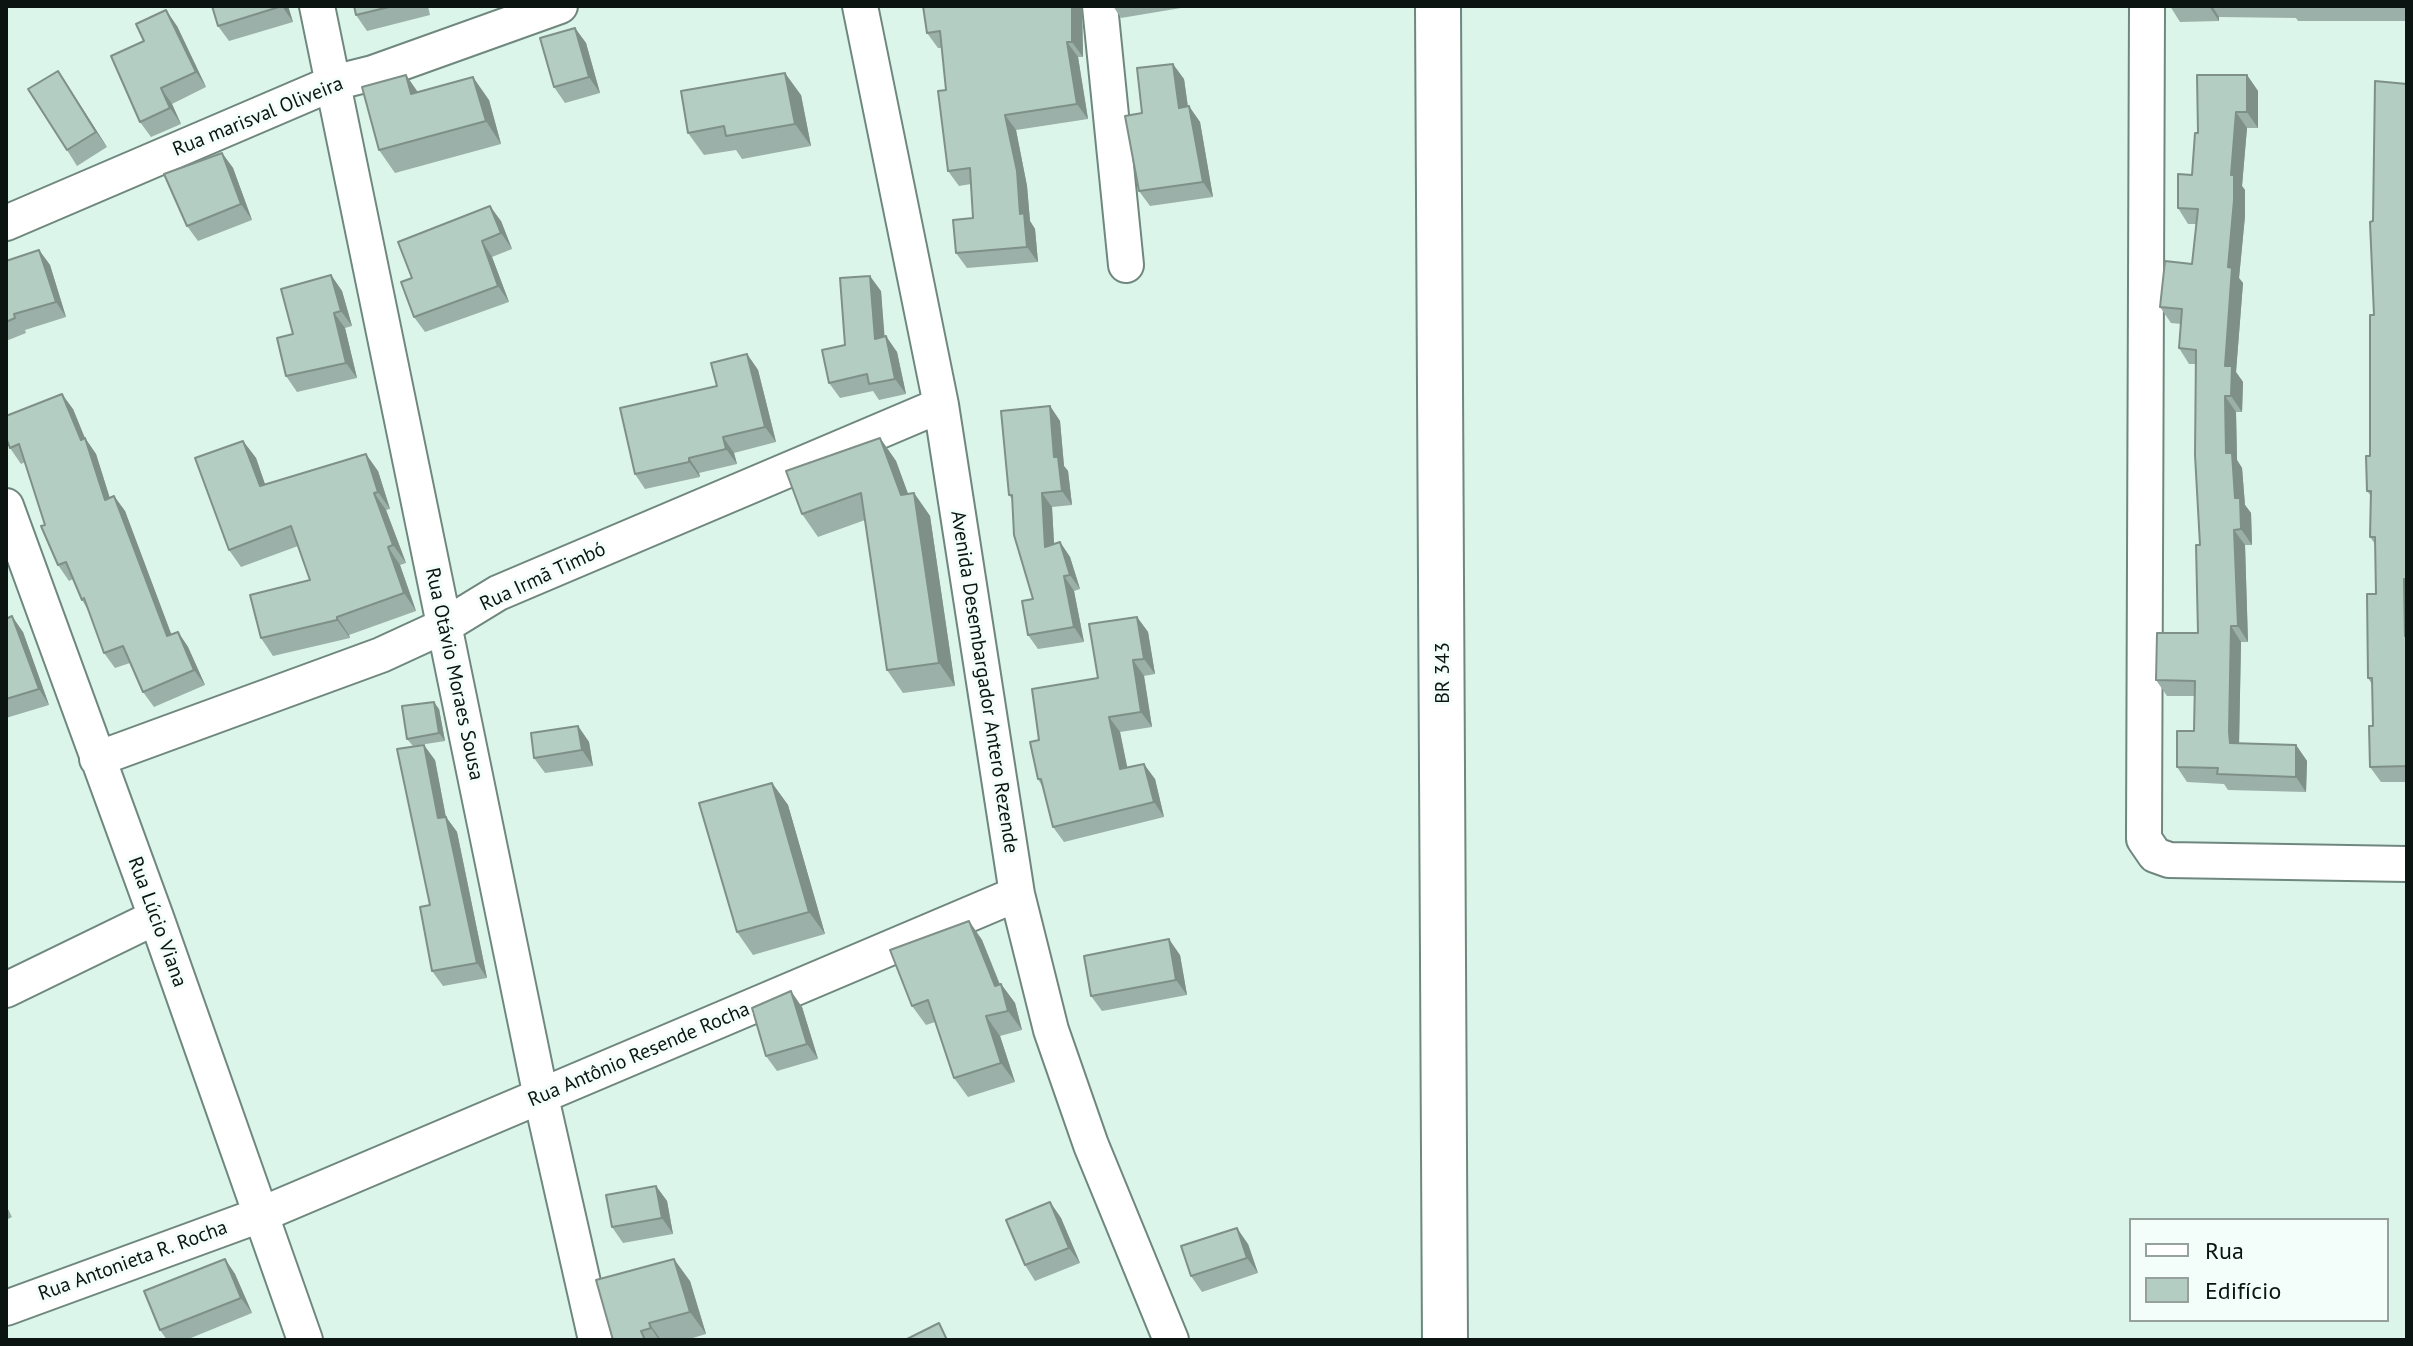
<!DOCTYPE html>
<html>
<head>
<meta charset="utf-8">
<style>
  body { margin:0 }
  #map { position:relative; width:2413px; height:1346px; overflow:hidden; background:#dbf5ea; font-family:"PT Sans",sans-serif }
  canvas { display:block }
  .frame { position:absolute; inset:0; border:8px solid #0b1410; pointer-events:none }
  .legend { position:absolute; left:2129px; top:1218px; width:260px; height:104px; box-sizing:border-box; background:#f3fefa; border:2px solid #96a09c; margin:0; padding:10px 14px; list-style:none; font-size:24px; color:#0b1410 }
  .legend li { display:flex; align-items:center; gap:16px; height:40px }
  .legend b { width:40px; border:2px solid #96a09c }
</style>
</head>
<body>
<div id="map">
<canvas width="2413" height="1346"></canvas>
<div class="frame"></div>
<ul class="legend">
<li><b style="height:10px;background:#fff"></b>Rua</li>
<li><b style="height:22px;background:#b4cdc3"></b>Edifício</li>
</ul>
</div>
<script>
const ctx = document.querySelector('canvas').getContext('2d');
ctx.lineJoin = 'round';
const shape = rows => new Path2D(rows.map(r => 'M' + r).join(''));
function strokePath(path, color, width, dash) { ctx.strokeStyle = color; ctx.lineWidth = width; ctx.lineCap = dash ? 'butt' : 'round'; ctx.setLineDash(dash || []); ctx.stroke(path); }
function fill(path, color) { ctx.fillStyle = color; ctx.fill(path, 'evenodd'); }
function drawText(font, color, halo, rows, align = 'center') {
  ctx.font = font + ' "PT Sans",sans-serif'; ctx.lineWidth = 6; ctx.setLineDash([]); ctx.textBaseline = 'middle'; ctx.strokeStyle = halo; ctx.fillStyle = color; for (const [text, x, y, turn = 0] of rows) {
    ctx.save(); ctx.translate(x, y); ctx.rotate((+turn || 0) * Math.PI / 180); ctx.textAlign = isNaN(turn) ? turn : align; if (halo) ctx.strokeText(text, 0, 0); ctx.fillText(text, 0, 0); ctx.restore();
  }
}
const street = shape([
  [317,6,541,1097,596,1340],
  [860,6,941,405,1017,894,1051,1030,1091,1145,1171,1340],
  [1100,6,1126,265],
  [2147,6,2144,839,2155,855,2169,860,2407,864],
  [6,223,333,83,373,73,560,6],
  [6,506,156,917,305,1340],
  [97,759,381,655,444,626,498,593,941,405],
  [6,990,156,917],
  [6,1308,260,1215,1017,894]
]);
const primary = shape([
  [1438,6,1445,1340]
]);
const wall = shape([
  [212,6,288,6,293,22,229,41,218,26],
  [354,6,428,6,430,15,367,31,356,15],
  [923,6,1082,6,1083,57,1078,57,1088,119,1016,130,1027,186,1030,221,1035,229,1038,262,967,268,956,253,973,218,971,184,959,186,948,171,946,90,942,48,938,48,927,33],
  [1113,6,1181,6,1181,8,1121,18],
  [2170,6,2407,6,2407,21,2298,21,2296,18,2219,17,2219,21,2180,22],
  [177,26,206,87,172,104,181,124,151,137,140,122],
  [575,28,586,43,600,93,565,103,554,87],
  [2247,75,2258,91,2258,128,2247,128,2242,186,2245,190,2245,216,2239,278,2243,283,2236,372,2243,382,2242,412,2236,412,2237,460,2242,468,2245,505,2251,513,2252,545,2245,545,2248,642,2241,642,2239,743,2296,745,2307,761,2306,792,2228,790,2224,784,2187,782,2177,767,2194,731,2195,696,2167,696,2156,680,2198,633,2200,545,2196,364,2189,364,2179,348,2181,324,2171,323,2160,307,2192,264,2196,224,2188,224,2178,208,2192,175,2198,133],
  [1184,79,1188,106,1200,122,1213,197,1150,206,1139,191,1142,113],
  [2407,84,2407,782,2381,782,2370,767,2373,726,2372,684,2368,678,2376,594,2375,544,2370,537,2371,496,2367,491,2370,456,2374,315,2373,221],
  [68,86,107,147,77,166,67,150],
  [418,92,489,100,501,144,395,173,379,150],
  [801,95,811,146,742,159,736,150,704,155,688,133],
  [222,153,233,168,252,220,198,241,187,226],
  [501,221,512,249,492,257,509,302,425,332,414,317,412,278],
  [39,250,50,265,66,317,25,330,26,333,6,341,6,261],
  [331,275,342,291,352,326,345,328,357,378,297,392,286,376,293,334],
  [881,291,884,337,897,352,906,394,879,400,873,391,840,398,829,383,845,345],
  [747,354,758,370,776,442,734,453,737,464,699,473,700,477,645,489,635,474],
  [1050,406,1060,421,1064,466,1068,471,1072,505,1052,507,1054,544,1060,542,1070,557,1080,589,1074,591,1084,642,1038,649,1028,635,1033,599,1012,499,1009,495],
  [73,409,85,438,96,454,110,498,114,496,125,511,171,634,178,632,188,647,205,685,154,707,143,692,130,663,115,668,104,653,88,610,82,600,73,579,69,581,58,565,25,462,21,464,10,448],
  [880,438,896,461,908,494,914,493,930,516,955,686,903,693,887,670,865,520,818,537,802,514],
  [243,441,256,458,265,485,378,471,390,509,386,510,406,563,400,565,416,611,349,635,350,638,273,656,261,638,310,580,298,546,241,567,229,550],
  [1137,617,1148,632,1155,674,1144,676,1152,727,1120,732,1127,768,1155,779,1164,817,1064,842,1053,827,1042,786,1038,779,1039,740,1098,678],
  [6,619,23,632,49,705,6,718],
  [439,709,445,741,413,746,407,739],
  [578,726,589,742,593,766,545,773,534,758],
  [435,760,446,817,457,832,487,978,443,986,432,971,430,905],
  [772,783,788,805,825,934,753,955,737,932],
  [969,921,982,940,1000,984,1001,984,1015,1003,1022,1030,1000,1036,1015,1082,968,1097,954,1078,935,1022,926,1025,912,1006],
  [1180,955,1187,995,1102,1011,1091,996],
  [802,1007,818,1059,777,1071,766,1056],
  [656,1186,667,1201,673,1234,623,1243,612,1227],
  [1050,1202,1061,1218,1080,1263,1035,1281,1025,1265],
  [6,1205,12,1217,6,1220],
  [1248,1244,1258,1273,1202,1292,1191,1276],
  [225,1259,235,1274,252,1313,186,1340,167,1340,160,1330],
  [690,1281,706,1334,686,1340,613,1340]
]);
const shadedWall = shape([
  [282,6,288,6,293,22],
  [1072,6,1082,6,1083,57,1072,42],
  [2209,6,2212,6,2219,17,2219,21],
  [166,10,177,26,206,87,196,72],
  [575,28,586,43,600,93,589,77],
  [1067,42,1078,57,1088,119,1077,104],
  [1173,64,1184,79,1190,123,1179,108],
  [58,71,68,86,107,147,96,132],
  [785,73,801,95,811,146,795,124],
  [406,75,422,98,411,94],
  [2247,75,2258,91,2258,128,2247,112],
  [473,77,489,100,501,144,486,121],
  [161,88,172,104,181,124,170,108],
  [1189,106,1200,122,1213,197,1203,182],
  [2236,112,2247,128,2242,186,2245,190,2245,216,2239,278,2243,283,2236,372,2243,382,2242,412,2231,396,2225,366,2231,175],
  [1005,115,1016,130,1027,186,1030,221,1035,229,1038,262,1027,247,1020,214],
  [222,153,233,168,252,220,241,204],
  [490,206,501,221,512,249,501,233],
  [482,241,492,257,509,302,498,286],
  [39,250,50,265,66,317,56,302],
  [331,275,342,291,352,326,341,311],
  [870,276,881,291,886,354,875,339],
  [334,313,345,328,357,378,346,363],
  [886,336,897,352,906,394,895,379],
  [747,354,758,370,776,442,765,427],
  [62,394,73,409,86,441,85,438,96,454,115,515,105,500],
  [2225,396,2236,412,2237,460,2242,468,2245,505,2251,513,2252,545,2241,529,2226,453],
  [1050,406,1060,421,1064,466,1068,471,1072,505,1062,491,1054,457],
  [723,437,734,453,737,464,726,449],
  [880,438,896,461,917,518,901,495],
  [243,441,256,458,272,504,260,486],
  [366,454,378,471,390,509,378,492],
  [689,458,699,473,700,477,689,462],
  [374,493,386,510,406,563,393,545],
  [914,493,930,516,955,686,939,663],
  [1042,493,1052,507,1055,561,1045,547],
  [114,496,125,511,178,652,167,636],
  [2234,530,2245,545,2248,642,2238,626],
  [1060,542,1070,557,1080,589,1070,575],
  [388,547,400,565,416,611,404,593],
  [1064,576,1074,591,1084,642,1074,627],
  [2404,579,2407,584,2407,639,2405,636],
  [12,616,23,632,49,705,39,689],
  [337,617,349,635,350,638,337,620],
  [1137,617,1148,632,1155,674,1144,659],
  [2231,626,2241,642,2239,747,2230,743,2229,732],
  [178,632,188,647,205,685,194,670],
  [1133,660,1144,676,1152,727,1141,712],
  [434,702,439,709,445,741,439,733],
  [1109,717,1120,732,1131,785,1120,769],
  [578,726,589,742,593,766,582,750],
  [424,745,435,760,449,834,438,818],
  [2296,745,2307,761,2306,792,2296,777],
  [1144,764,1155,779,1164,817,1154,802],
  [772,783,788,805,825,934,809,912],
  [446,817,457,832,487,978,477,963],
  [969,921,982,940,1004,996,1001,984,1015,1003,1022,1030,1008,1011,995,986],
  [1169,939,1180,955,1187,995,1176,980],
  [791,991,802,1007,818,1059,807,1044],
  [986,1016,1000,1036,1015,1082,1001,1063],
  [656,1186,667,1201,673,1234,662,1218],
  [1050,1202,1061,1218,1080,1263,1069,1248],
  [1237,1228,1248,1244,1258,1273,1247,1258],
  [225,1259,235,1274,252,1313,241,1298],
  [674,1259,690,1281,706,1334,690,1312],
  [649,1323,661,1340,659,1340,651,1328]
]);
const building = shape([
  [212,6,282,6,218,26,212,6],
  [354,6,393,6,356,15,354,6],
  [923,6,1072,6,1072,42,1067,42,1077,104,1005,115,1017,171,1020,214,1024,213,1027,247,956,253,953,220,973,218,970,168,948,171,938,91,946,90,940,31,927,33,923,6],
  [166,10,196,72,161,88,170,108,140,122,111,56,144,41,136,24,166,10],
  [575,28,589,77,554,87,540,38,575,28],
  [1173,64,1179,108,1189,106,1203,182,1139,191,1125,116,1142,113,1137,68,1173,64],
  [58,71,96,132,67,150,28,89,58,71],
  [785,73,795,124,726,136,724,126,688,133,681,91,785,73],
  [406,75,411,94,473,77,486,121,379,150,362,87,406,75],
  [2197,75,2247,75,2247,112,2236,112,2231,175,2234,175,2234,200,2228,267,2232,268,2225,366,2232,366,2231,396,2225,396,2226,453,2232,453,2235,498,2240,498,2241,529,2234,530,2238,626,2231,626,2229,732,2230,743,2296,745,2296,777,2217,774,2218,768,2177,767,2177,731,2194,731,2195,681,2156,680,2157,633,2198,633,2196,545,2200,545,2195,455,2196,350,2179,348,2182,309,2160,307,2165,261,2192,264,2198,209,2178,208,2178,174,2192,175,2195,133,2198,133,2197,75],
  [2375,81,2407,84,2407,579,2404,579,2405,636,2407,636,2407,766,2370,767,2369,726,2373,726,2372,678,2368,678,2367,594,2376,594,2375,537,2370,537,2371,491,2367,491,2366,456,2370,456,2370,315,2374,315,2370,222,2373,221,2375,81],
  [222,153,241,204,187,226,164,174,222,153],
  [490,206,501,233,482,241,498,286,414,317,401,282,412,278,398,242,490,206],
  [39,250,56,302,14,314,15,318,6,322,6,261,39,250],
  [331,275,341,311,334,313,346,363,286,376,277,338,293,334,281,289,331,275],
  [870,276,875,339,886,336,895,379,869,384,867,374,829,383,822,350,845,345,840,278,870,276],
  [747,354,765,427,723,437,726,449,689,458,689,462,635,474,620,408,717,386,711,363,747,354],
  [62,394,81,440,85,438,105,500,114,496,167,636,178,632,194,670,143,692,123,646,104,653,84,598,82,600,66,562,58,565,41,526,45,525,19,444,10,448,6,438,6,416,62,394],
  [1050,406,1054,457,1058,457,1062,491,1042,493,1045,547,1060,542,1070,575,1064,576,1074,627,1028,635,1022,601,1033,599,1014,535,1012,495,1009,495,1001,411,1050,406],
  [880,438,901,495,914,493,939,663,887,670,861,493,802,514,786,471,880,438],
  [243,441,260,486,366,454,378,492,374,493,393,545,388,547,404,593,337,617,337,620,261,638,250,595,310,580,291,526,229,550,195,458,243,441],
  [12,616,39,689,6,699,6,619,12,616],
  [1137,617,1144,659,1133,660,1141,712,1109,717,1120,769,1144,764,1154,802,1053,827,1041,779,1038,779,1030,742,1039,740,1032,689,1098,678,1089,624,1137,617],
  [434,702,439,733,407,739,402,706,434,702],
  [578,726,582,750,534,758,531,733,578,726],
  [424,745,438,818,446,817,477,963,432,971,420,907,430,905,397,749,424,745],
  [772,783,809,912,737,932,699,803,772,783],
  [969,921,995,986,1001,984,1008,1011,986,1016,1001,1063,954,1078,928,1000,912,1006,890,950,969,921],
  [1169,939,1176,980,1091,996,1084,956,1169,939],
  [791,991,807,1044,766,1056,752,1008,791,991],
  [656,1186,662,1218,612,1227,606,1195,656,1186],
  [1050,1202,1069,1248,1025,1265,1006,1220,1050,1202],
  [1237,1228,1247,1258,1191,1276,1181,1246,1237,1228],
  [225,1259,241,1298,160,1330,144,1291,225,1259],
  [674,1259,690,1312,649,1323,651,1328,641,1331,645,1340,613,1340,596,1280,674,1259],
  [939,1323,947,1340,905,1340,939,1323]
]);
const streetNames = [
  ["Rua marisval Oliveira",258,117,-22],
  ["Rua Irmã Timbó",543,577,-25],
  ["BR 343",1443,673,-90],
  ["Rua Otávio Moraes Sousa",454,674,78],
  ["Avenida Desembargador Antero Rezende",984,682,81],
  ["Rua Lúcio Viana",157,922,70],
  ["Rua Antônio Resende Rocha",639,1055,-23],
  ["Rua Antonieta R. Rocha",133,1261,-20]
];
strokePath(street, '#6f877e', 38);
strokePath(primary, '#6f877e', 48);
strokePath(street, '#fff', 34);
strokePath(primary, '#fff', 44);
fill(wall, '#9bb0a8');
fill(shadedWall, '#7e9088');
fill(building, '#b4cdc3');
strokePath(building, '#7e9088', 2);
drawText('20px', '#0b1410', '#f3fefa', streetNames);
</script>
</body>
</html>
